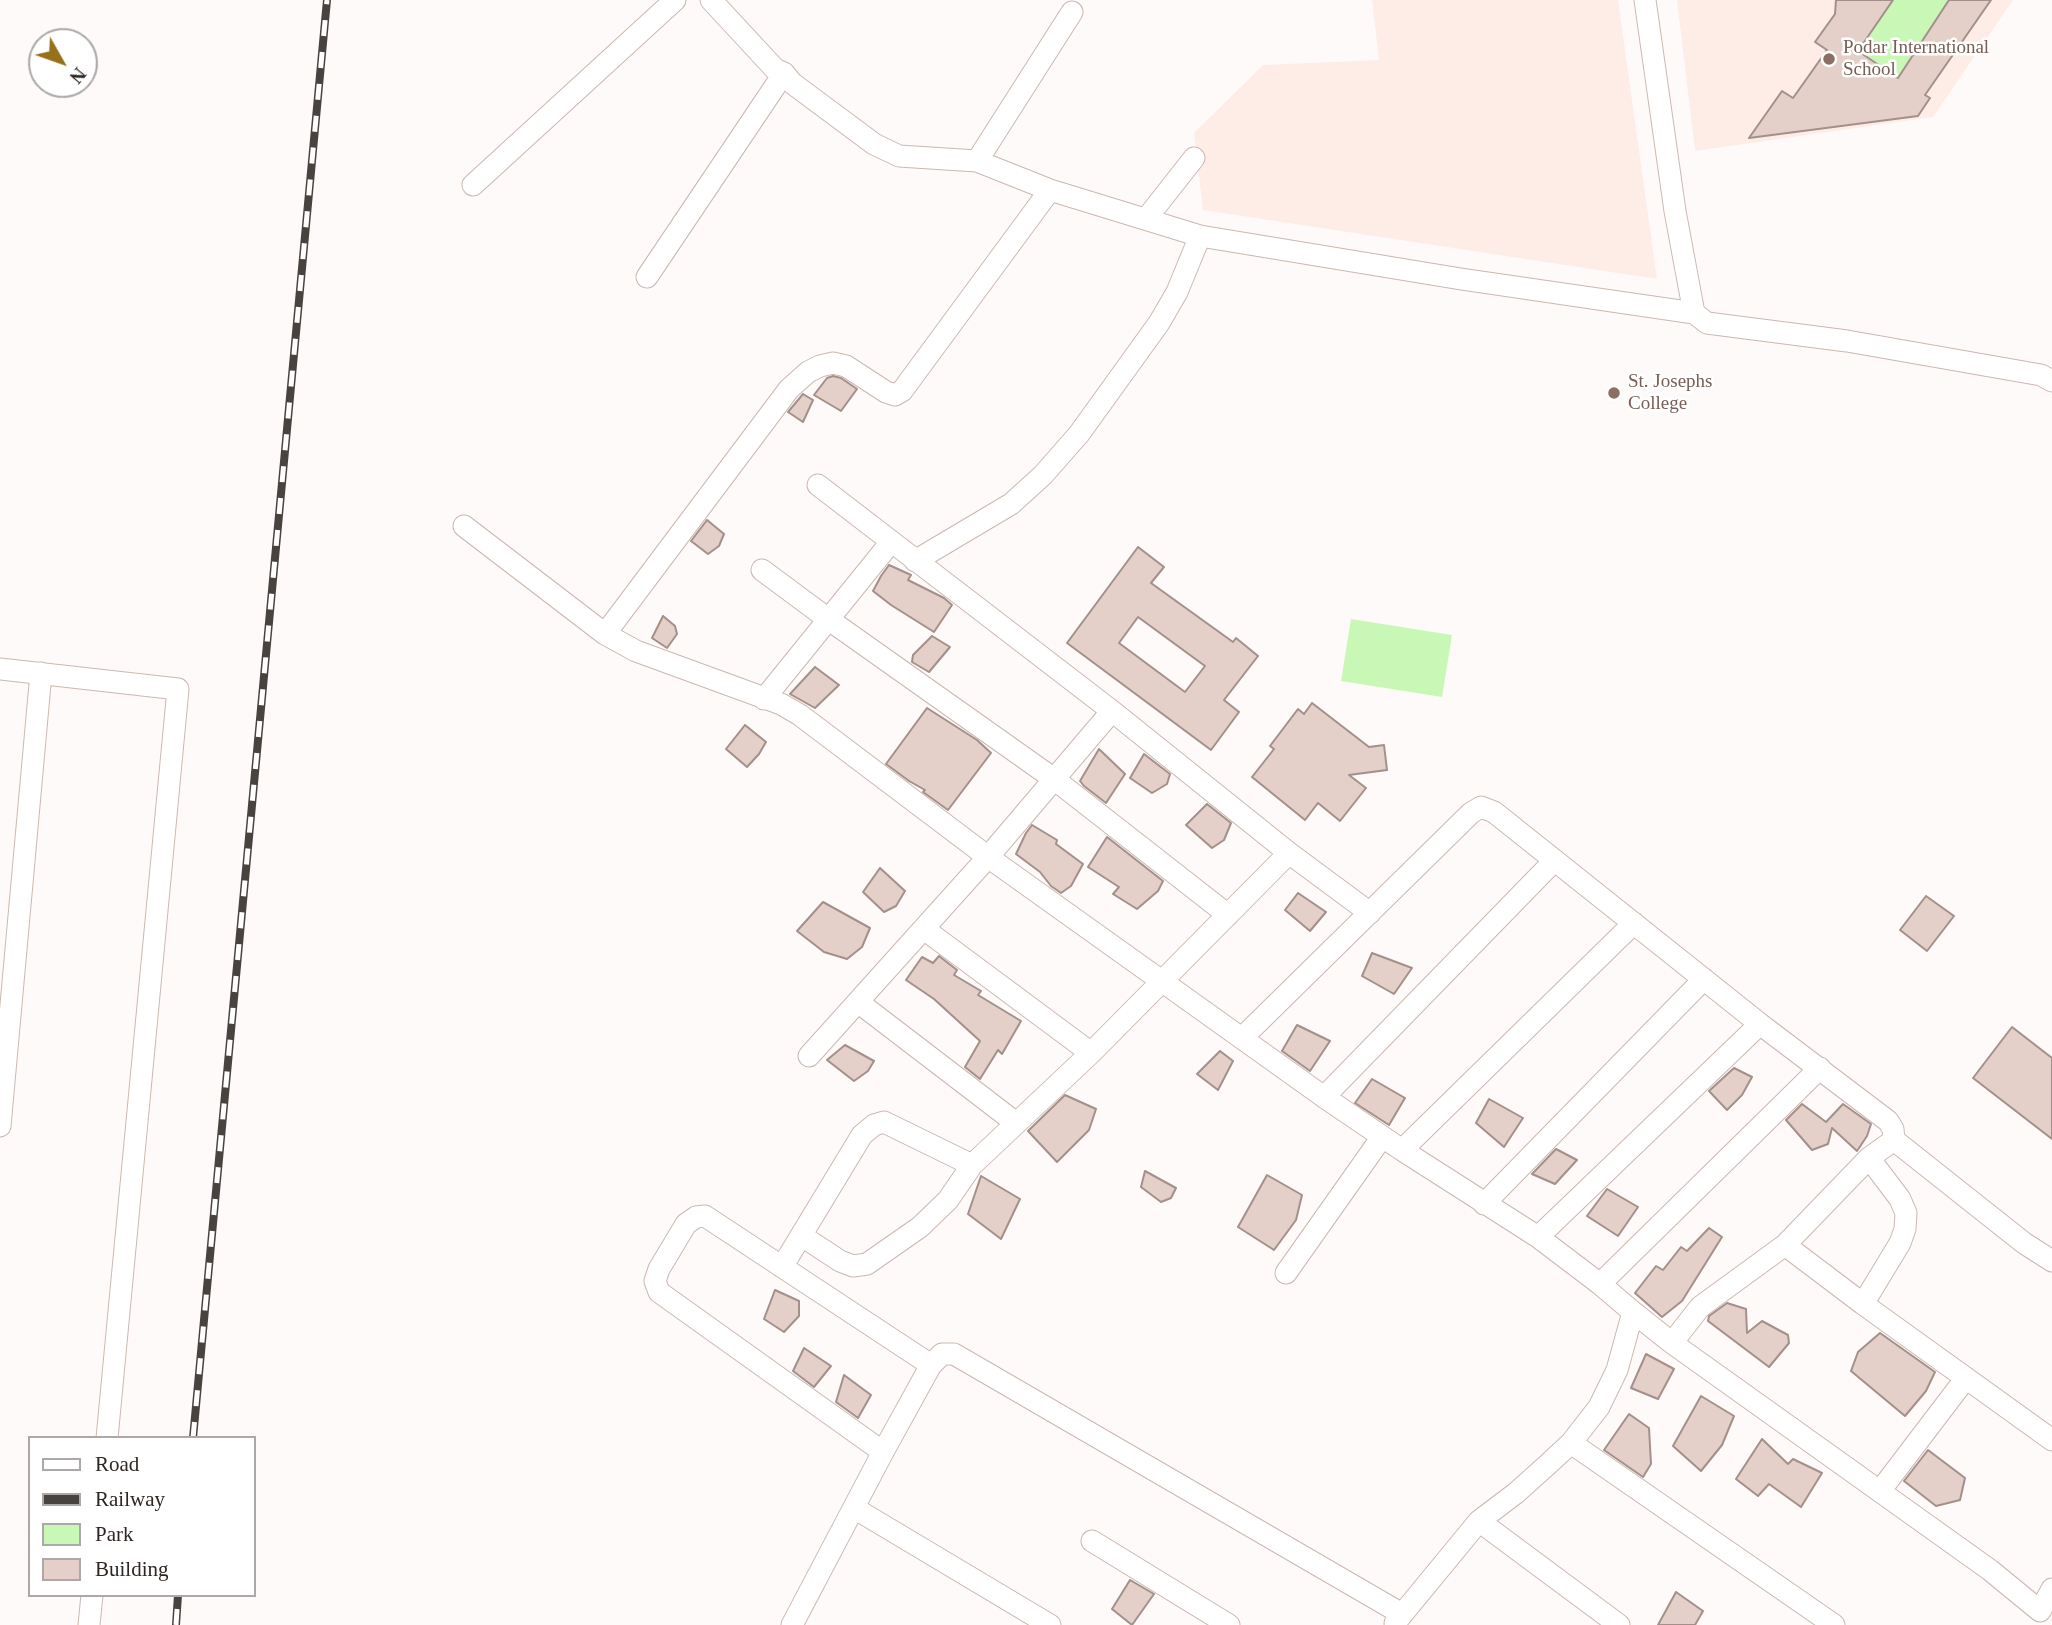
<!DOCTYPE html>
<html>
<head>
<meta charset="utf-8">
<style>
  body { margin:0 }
  #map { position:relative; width:2052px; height:1625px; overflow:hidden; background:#fefaf9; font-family:"Times New Roman",serif }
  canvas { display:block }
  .legend { position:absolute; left:28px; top:1436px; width:228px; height:161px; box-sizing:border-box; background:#fff; border:2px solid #aba8a7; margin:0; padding:9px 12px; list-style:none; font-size:21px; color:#2d2623 }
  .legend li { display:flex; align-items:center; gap:14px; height:35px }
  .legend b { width:35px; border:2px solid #aba8a7 }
  .north { position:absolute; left:28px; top:28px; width:70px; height:70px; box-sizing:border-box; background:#fff; border:2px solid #aba8a7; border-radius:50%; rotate:130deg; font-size:19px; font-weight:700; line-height:28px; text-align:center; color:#2d2623 }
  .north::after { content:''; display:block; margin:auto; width:24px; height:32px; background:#97701b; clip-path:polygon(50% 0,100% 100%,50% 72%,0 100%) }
</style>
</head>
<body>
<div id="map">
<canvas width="2052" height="1625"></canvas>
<ul class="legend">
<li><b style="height:9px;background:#fff"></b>Road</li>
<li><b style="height:9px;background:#494340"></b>Railway</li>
<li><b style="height:19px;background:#c9f8b6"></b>Park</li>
<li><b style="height:19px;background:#e4d0c9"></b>Building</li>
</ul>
<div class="north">N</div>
</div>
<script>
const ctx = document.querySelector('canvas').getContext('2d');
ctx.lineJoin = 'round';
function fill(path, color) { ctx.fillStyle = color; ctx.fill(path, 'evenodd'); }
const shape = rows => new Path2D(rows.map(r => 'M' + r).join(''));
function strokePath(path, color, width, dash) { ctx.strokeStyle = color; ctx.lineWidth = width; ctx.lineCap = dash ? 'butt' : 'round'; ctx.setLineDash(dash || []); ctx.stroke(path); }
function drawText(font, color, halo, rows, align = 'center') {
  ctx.font = font + ' "Times New Roman",serif'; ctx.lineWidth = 5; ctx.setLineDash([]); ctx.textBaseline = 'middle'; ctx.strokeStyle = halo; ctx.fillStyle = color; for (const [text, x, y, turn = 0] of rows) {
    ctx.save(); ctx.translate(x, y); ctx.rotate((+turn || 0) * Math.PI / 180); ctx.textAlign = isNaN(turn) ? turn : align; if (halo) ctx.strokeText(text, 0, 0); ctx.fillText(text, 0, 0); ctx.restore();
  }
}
const built = shape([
  [1372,0,1618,0,1657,279,1203,210,1194,133,1263,65,1379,60],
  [1677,0,2013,0,1933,117,1695,151]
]);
const green = shape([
  [1893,0,1949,0,1898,78,1858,51],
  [1351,619,1452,635,1442,697,1341,681]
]);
const building = shape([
  [1836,0,1893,0,1858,51,1898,78,1949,0,1991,0,1925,95,1930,98,1918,116,1749,138,1782,91,1793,98,1827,50,1815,42,1835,14,1836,0],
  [833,376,841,378,857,389,841,411,814,395,827,378,833,376],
  [803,394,813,400,803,422,788,412,803,394],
  [707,520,724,534,719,546,708,554,691,541,707,520],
  [1138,547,1164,567,1151,583,1233,642,1236,638,1258,656,1224,700,1239,712,1211,750,1067,643,1138,547],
  [1138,617,1205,666,1185,692,1119,643,1138,617],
  [889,565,911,575,908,580,944,598,952,605,934,632,891,605,873,591,881,576,889,565],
  [663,616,675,626,677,634,667,648,652,638,663,616],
  [932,636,950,647,929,672,912,662,913,655,932,636],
  [815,667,839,685,815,708,790,694,815,667],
  [1312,703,1369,747,1384,745,1387,770,1349,775,1366,788,1340,821,1318,803,1305,820,1252,777,1274,749,1270,746,1298,709,1304,714,1312,703],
  [927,708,977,740,991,753,948,810,923,792,925,790,909,781,886,764,927,708],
  [745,725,766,742,759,754,747,767,726,749,745,725],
  [1099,749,1125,774,1106,803,1084,786,1080,781,1099,749],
  [1144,754,1170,774,1167,784,1152,793,1130,778,1144,754],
  [1207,804,1231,823,1224,840,1212,848,1186,825,1207,804],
  [1032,825,1057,840,1056,844,1083,864,1071,886,1061,893,1051,886,1040,872,1016,854,1026,833,1032,825],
  [1107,837,1163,881,1158,891,1137,909,1113,894,1119,887,1088,867,1107,837],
  [880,868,905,891,896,906,884,912,863,892,880,868],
  [1298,893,1326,912,1310,931,1285,910,1298,893],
  [1926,896,1954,916,1927,951,1900,930,1926,896],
  [823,902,870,928,862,947,847,959,824,952,797,931,823,902],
  [1372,953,1412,968,1394,994,1362,976,1372,953],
  [939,956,957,970,954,975,981,991,978,995,1021,1021,1002,1054,998,1050,980,1079,965,1067,980,1041,934,999,906,980,922,957,933,963,939,956],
  [1297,1025,1330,1041,1310,1071,1282,1051,1297,1025],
  [2012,1027,2052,1058,2052,1139,1973,1078,2012,1027],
  [845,1045,874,1061,868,1071,854,1081,827,1060,845,1045],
  [1220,1051,1233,1061,1218,1090,1197,1074,1220,1051],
  [1734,1068,1752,1077,1742,1095,1727,1110,1709,1091,1734,1068],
  [1372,1079,1405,1098,1389,1125,1355,1103,1372,1079],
  [1065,1095,1096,1109,1089,1130,1057,1162,1028,1131,1065,1095],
  [1489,1099,1523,1118,1504,1147,1476,1123,1489,1099],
  [1802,1104,1826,1122,1843,1104,1871,1124,1867,1136,1857,1151,1832,1128,1828,1144,1812,1150,1786,1120,1802,1104],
  [1556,1149,1577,1160,1555,1184,1532,1174,1556,1149],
  [1145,1171,1176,1188,1171,1198,1161,1202,1141,1187,1145,1171],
  [1267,1175,1302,1195,1296,1220,1274,1250,1238,1227,1267,1175],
  [981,1176,1020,1199,1001,1239,968,1214,981,1176],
  [1607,1189,1638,1207,1618,1236,1587,1216,1607,1189],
  [1709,1228,1722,1237,1682,1301,1662,1317,1635,1293,1656,1266,1663,1270,1681,1247,1687,1251,1709,1228],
  [775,1290,799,1301,799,1316,784,1332,764,1319,775,1290],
  [1727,1303,1746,1309,1747,1333,1762,1321,1788,1335,1789,1343,1769,1367,1708,1321,1709,1316,1727,1303],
  [1880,1333,1935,1372,1926,1391,1905,1416,1851,1371,1858,1352,1880,1333],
  [804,1348,831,1366,814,1387,793,1371,804,1348],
  [1646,1354,1674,1369,1658,1399,1631,1388,1646,1354],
  [844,1375,871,1395,858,1418,836,1402,844,1375],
  [1701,1396,1734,1416,1722,1445,1701,1471,1673,1446,1701,1396],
  [1629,1414,1649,1428,1651,1464,1643,1477,1604,1450,1629,1414],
  [1762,1439,1788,1464,1793,1459,1822,1473,1801,1507,1769,1484,1758,1496,1736,1479,1762,1439],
  [1928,1450,1965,1478,1960,1500,1936,1506,1904,1481,1928,1450],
  [1130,1580,1154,1594,1132,1625,1112,1609,1130,1580],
  [1676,1592,1703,1611,1695,1625,1658,1625,1676,1592]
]);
const minor = shape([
  [711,0,775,69,784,73,792,83,874,144,899,156,977,161,1050,190,1200,236,1461,279,1694,313],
  [1645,0,1675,211,1694,313,1707,323,1847,341,2041,375,2052,381],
  [977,161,1072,12],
  [473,185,675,0],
  [1146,219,1194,158],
  [647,277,784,73],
  [818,485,1112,711,1289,853,1370,913],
  [464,526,605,634,636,651,781,704,800,715,988,857,1324,1097,1402,1150,1538,1237,1600,1284,1633,1312],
  [915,561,1011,504,1043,475,1079,434,1159,323,1177,292,1200,236],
  [762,570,828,619,1054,779,1228,915],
  [605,634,789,389,808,372,820,366,833,363,846,366,886,392,895,395,902,391,1050,190],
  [0,669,178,689,107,1438],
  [764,699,891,542],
  [924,929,1091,1053],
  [858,1002,1016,1123],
  [1242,1038,1471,813,1481,807,1494,812,1760,1024,1888,1121,1893,1129,1894,1140],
  [809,1056,988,857,1112,711],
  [1324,1097,1554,861],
  [0,1126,41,673],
  [1402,1150,1634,923],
  [1484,1204,1704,979],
  [802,1236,840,1261,853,1266,867,1264,920,1227,948,1200,972,1165,1091,1053,1289,853],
  [1538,1237,1760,1024],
  [1785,1245,1863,1304,2052,1440],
  [782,1267,862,1135,874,1125,884,1122,972,1165],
  [1286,1273,1382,1137],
  [1600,1284,1820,1068],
  [1863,1304,1900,1243,1905,1229,1906,1213,1900,1199,1869,1158],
  [1672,1343,1990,1570,2040,1611,2052,1589],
  [1571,1443,1834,1625],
  [883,1452,659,1292,655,1281,659,1269,686,1224,696,1217,705,1216,931,1365],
  [1880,1491,1966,1378],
  [854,1508,1050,1625],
  [1479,1521,1516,1493,1545,1467,1571,1443,1599,1407,1617,1370,1633,1312,1672,1343,1700,1307,1785,1245,1869,1158,1894,1140,2024,1243,2052,1261],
  [1092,1541,1229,1625],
  [1395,1623,1479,1521,1619,1625],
  [89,1625,92,1595],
  [792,1625,883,1452,931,1365,942,1354,954,1354,1402,1614]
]);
const rail = shape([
  [193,1438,327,0],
  [176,1625,178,1595]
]);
const markers = [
  [1829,59,7,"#8d6e63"],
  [1614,393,7,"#8d6e63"]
];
const educationNames = [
  ["Podar International",1843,48],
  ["School",1843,70],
  ["St. Josephs",1628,382],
  ["College",1628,404]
];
fill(built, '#feede6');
fill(green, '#c9f8b6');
fill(building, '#e4d0c9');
strokePath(building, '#a3908a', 2);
strokePath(minor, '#cbb8b0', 23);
strokePath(minor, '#fff', 21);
strokePath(rail, '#494340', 8);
strokePath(rail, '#fff', 5, [16]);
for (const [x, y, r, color] of markers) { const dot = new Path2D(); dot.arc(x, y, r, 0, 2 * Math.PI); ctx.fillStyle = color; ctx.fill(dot); strokePath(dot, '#fff', 2.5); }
drawText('19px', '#785e54', '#fff', educationNames, 'left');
</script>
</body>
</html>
